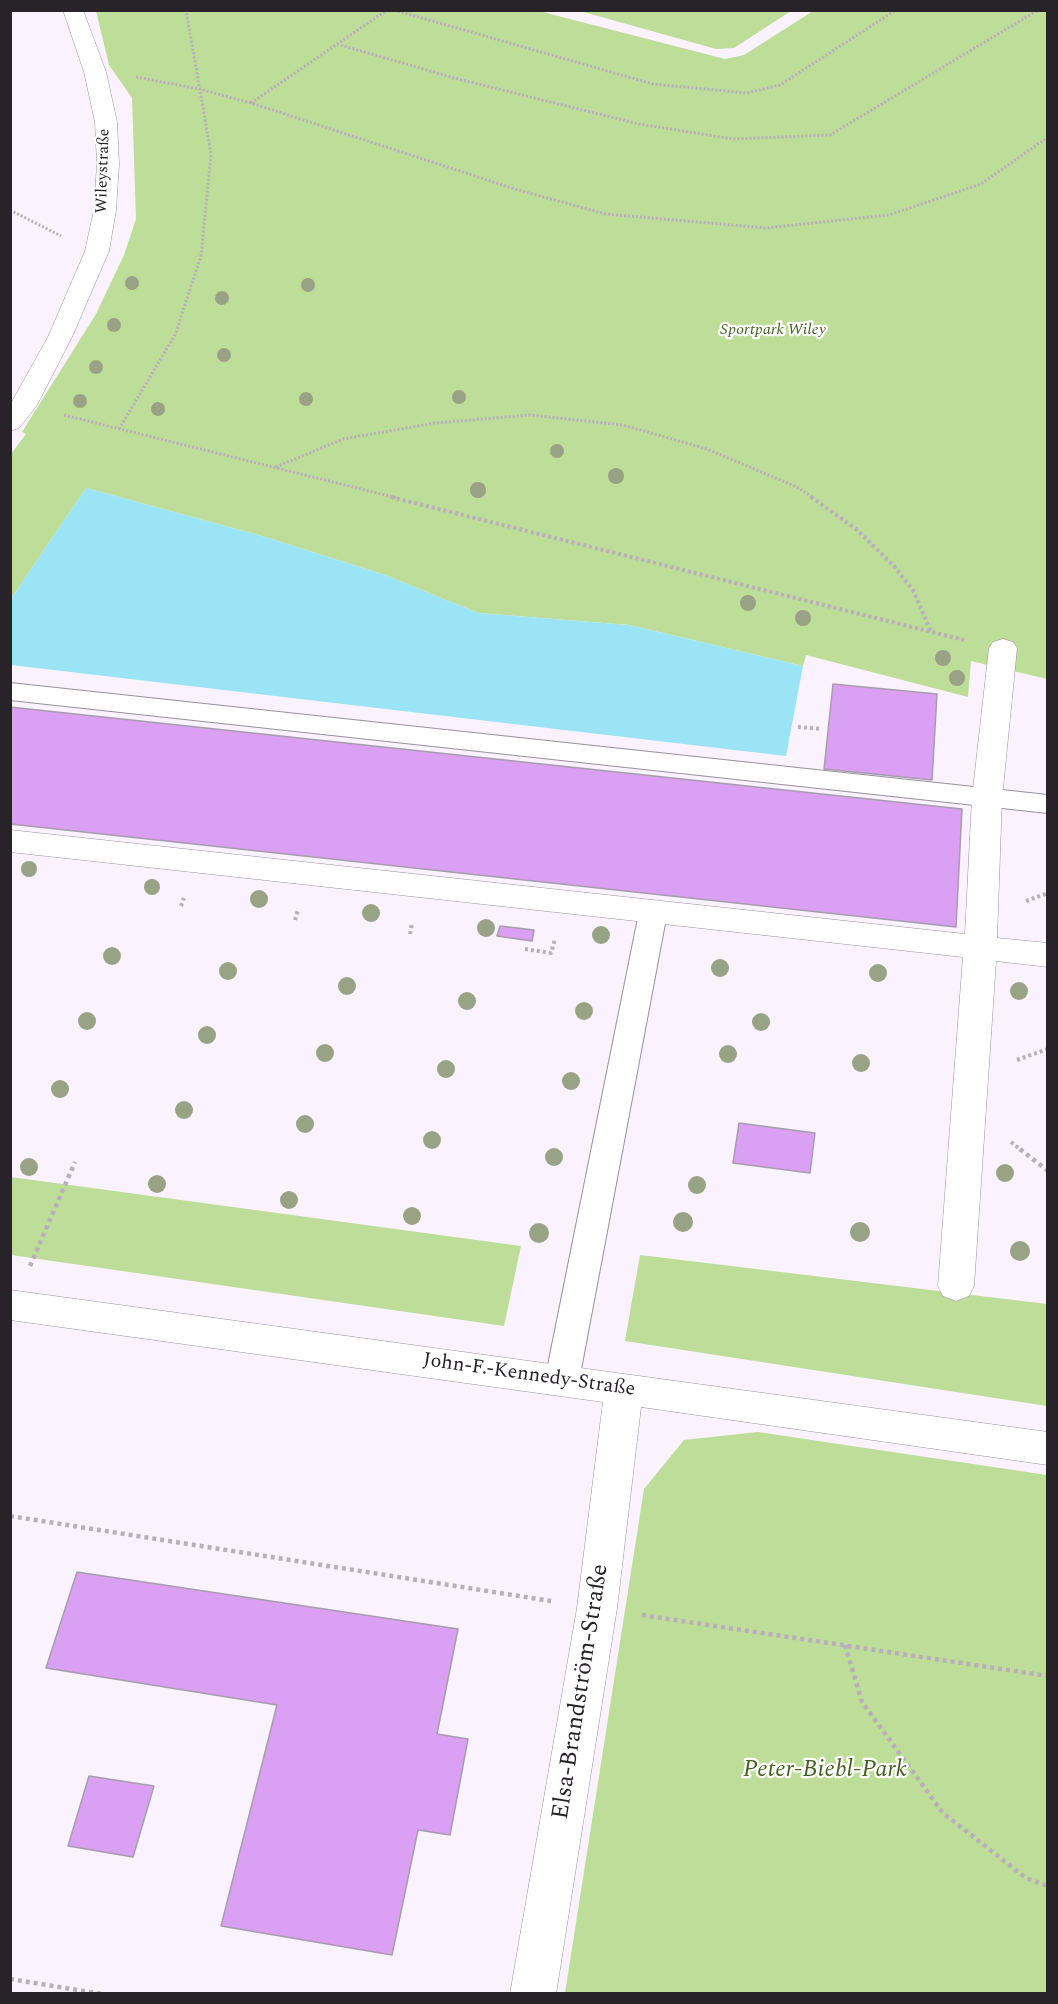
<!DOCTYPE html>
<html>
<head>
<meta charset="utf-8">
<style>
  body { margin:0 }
  #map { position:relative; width:1058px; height:2004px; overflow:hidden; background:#faf2fe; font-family:Spectral,serif }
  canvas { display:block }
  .frame { position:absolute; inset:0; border:12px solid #272329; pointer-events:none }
</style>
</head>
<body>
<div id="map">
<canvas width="1058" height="2004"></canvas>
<div class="frame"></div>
</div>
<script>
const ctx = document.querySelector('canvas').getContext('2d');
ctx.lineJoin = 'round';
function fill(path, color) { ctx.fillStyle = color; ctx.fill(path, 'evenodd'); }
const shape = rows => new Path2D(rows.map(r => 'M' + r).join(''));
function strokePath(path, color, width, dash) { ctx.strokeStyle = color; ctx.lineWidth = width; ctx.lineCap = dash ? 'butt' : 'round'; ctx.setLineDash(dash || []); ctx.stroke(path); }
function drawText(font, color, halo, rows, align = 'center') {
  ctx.font = font + ' Spectral,serif'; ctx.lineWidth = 4.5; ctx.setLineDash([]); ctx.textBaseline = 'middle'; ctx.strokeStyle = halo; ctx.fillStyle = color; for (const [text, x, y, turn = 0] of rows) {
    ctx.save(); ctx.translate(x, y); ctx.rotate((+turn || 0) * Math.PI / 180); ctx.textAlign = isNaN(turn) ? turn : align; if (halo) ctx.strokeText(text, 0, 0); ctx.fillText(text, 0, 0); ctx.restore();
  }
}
const green = shape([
  [96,11,539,11,725,59,744,55,813,11,1047,11,1047,679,971,661,968,697,806,655,803,666,629,625,478,613,385,575,262,536,86,488,11,599,11,454,26,434,22,432,96,314,124,255,136,219,132,98,109,65],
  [580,11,791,11,734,48,716,49],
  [11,1177,521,1246,504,1326,11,1255],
  [640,1255,1047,1304,1047,1406,625,1341],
  [758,1432,1047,1475,1047,1993,565,1993,644,1489,684,1440]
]);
const water = shape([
  [86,488,262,536,385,575,478,613,629,625,803,666,786,756,11,665,11,599]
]);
const building = shape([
  [833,684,937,694,932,780,824,769,833,684],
  [10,707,962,809,956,927,10,824,10,707],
  [500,926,534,930,532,941,497,936,500,926],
  [739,1123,815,1133,810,1173,733,1163,739,1123],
  [77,1572,458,1629,437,1734,468,1739,450,1835,418,1830,392,1955,221,1926,277,1705,46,1668,77,1572],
  [89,1776,154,1786,133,1857,68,1846,89,1776]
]);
const pathFar2 = shape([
  [394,10,653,84,747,93,780,85,896,10],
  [337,44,454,78,639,124,733,139,830,135,1038,10],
  [136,77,199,89,251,103,518,190,606,214,766,228,889,215,981,184,1048,137],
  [251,103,387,10],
  [10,210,61,236],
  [64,415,397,498],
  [119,429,175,335,201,256,211,154,186,10],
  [276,467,343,439,435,423,530,415,623,425,707,449,799,488,813,498]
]);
const pathFar1 = shape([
  [391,497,964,640],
  [811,497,856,529,894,566,914,592,931,632],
  [798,727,821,729],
  [1026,901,1048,893],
  [181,906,184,898],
  [295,920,298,910],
  [410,934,412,923],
  [525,949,551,953,555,939],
  [1017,1060,1048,1049],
  [1011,1142,1021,1150]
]);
const path = shape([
  [1020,1149,1048,1171],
  [30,1266,75,1162],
  [10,1516,551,1601],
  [642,1615,1048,1676],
  [845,1645,862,1702,943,1813,1026,1878,1048,1886],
  [10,1979,102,1994]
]);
const service = shape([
  [10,683,1048,795,1048,813,10,700,10,683],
  [653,903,663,906,667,913,579,1380,574,1390,562,1394,550,1390,545,1380,639,913,643,906,653,903]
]);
const pedestrian = shape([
  [1003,639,1013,642,1017,648,1002,798,997,938,1048,943,1048,967,996,961,974,1286,969,1296,956,1301,943,1296,938,1286,963,957,10,852,10,830,965,934,972,798,989,648,993,642,1003,639]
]);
const minor = shape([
  [63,10,83,10,106,72,117,122,119,164,116,210,109,251,72,337,37,405,19,428,10,431,10,405,48,337,85,251,94,210,97,164,95,122,84,72,63,10],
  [10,1290,1048,1432,1048,1465,641,1407,617,1608,556,1994,510,1994,577,1608,603,1402,10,1320,10,1290]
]);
const trees = [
  [132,283,7],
  [308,285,7],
  [222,298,7],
  [114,325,7],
  [224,355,7],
  [96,367,7],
  [459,397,7],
  [306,399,7],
  [80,401,7],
  [158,409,7],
  [557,451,7],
  [616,476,8],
  [478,490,8],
  [748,603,8],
  [803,618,8],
  [943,658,8],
  [957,678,8],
  [29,869,8],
  [152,887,8],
  [259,899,9],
  [371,913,9],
  [486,928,9],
  [601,935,9],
  [112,956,9],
  [720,968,9],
  [228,971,9],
  [878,973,9],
  [347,986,9],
  [1019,991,9],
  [467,1001,9],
  [584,1011,9],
  [87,1021,9],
  [761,1022,9],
  [207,1035,9],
  [325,1053,9],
  [728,1054,9],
  [861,1063,9],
  [446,1069,9],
  [571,1081,9],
  [60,1089,9],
  [184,1110,9],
  [305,1124,9],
  [432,1140,9],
  [554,1157,9],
  [29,1167,9],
  [1005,1173,9],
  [157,1184,9],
  [697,1185,9],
  [289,1200,9],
  [412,1216,9],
  [683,1222,10],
  [860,1232,10],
  [539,1233,10],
  [1020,1251,10]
];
const farStreetnames = [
  ["Wileystraße",104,171,-88]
];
const farParknames = [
  ["Sportpark Wiley",773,331]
];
const streetNames = [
  ["John-F.-Kennedy-Straße",529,1376,8]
];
const nearStreetnames = [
  ["Elsa-Brandström-Straße",582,1692,-81]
];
const nearParknames = [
  ["Peter-Biebl-Park",825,1771]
];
fill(green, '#bedd98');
fill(water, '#9ae4f6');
fill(building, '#d9a0f3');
strokePath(building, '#a79dab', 1.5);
strokePath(service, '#9a909f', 2);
strokePath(pedestrian, '#9a909f', 1);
strokePath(minor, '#9a909f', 1);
strokePath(pathFar2, '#b7b0ba', 3, [2, 2]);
strokePath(pathFar1, '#b7b0ba', 4, [3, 3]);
strokePath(path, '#b7b0ba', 4.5, [4, 4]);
fill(service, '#fff');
fill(pedestrian, '#fff');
fill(minor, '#fff');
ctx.fillStyle = '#98a284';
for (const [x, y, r] of trees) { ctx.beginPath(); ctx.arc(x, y, r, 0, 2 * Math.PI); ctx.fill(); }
drawText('16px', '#272329', '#fff', farStreetnames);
drawText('italic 16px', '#486121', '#fff', farParknames);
drawText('20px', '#272329', '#fff', streetNames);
drawText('24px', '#272329', '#fff', nearStreetnames);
drawText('italic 24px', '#486121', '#fff', nearParknames);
</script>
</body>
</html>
